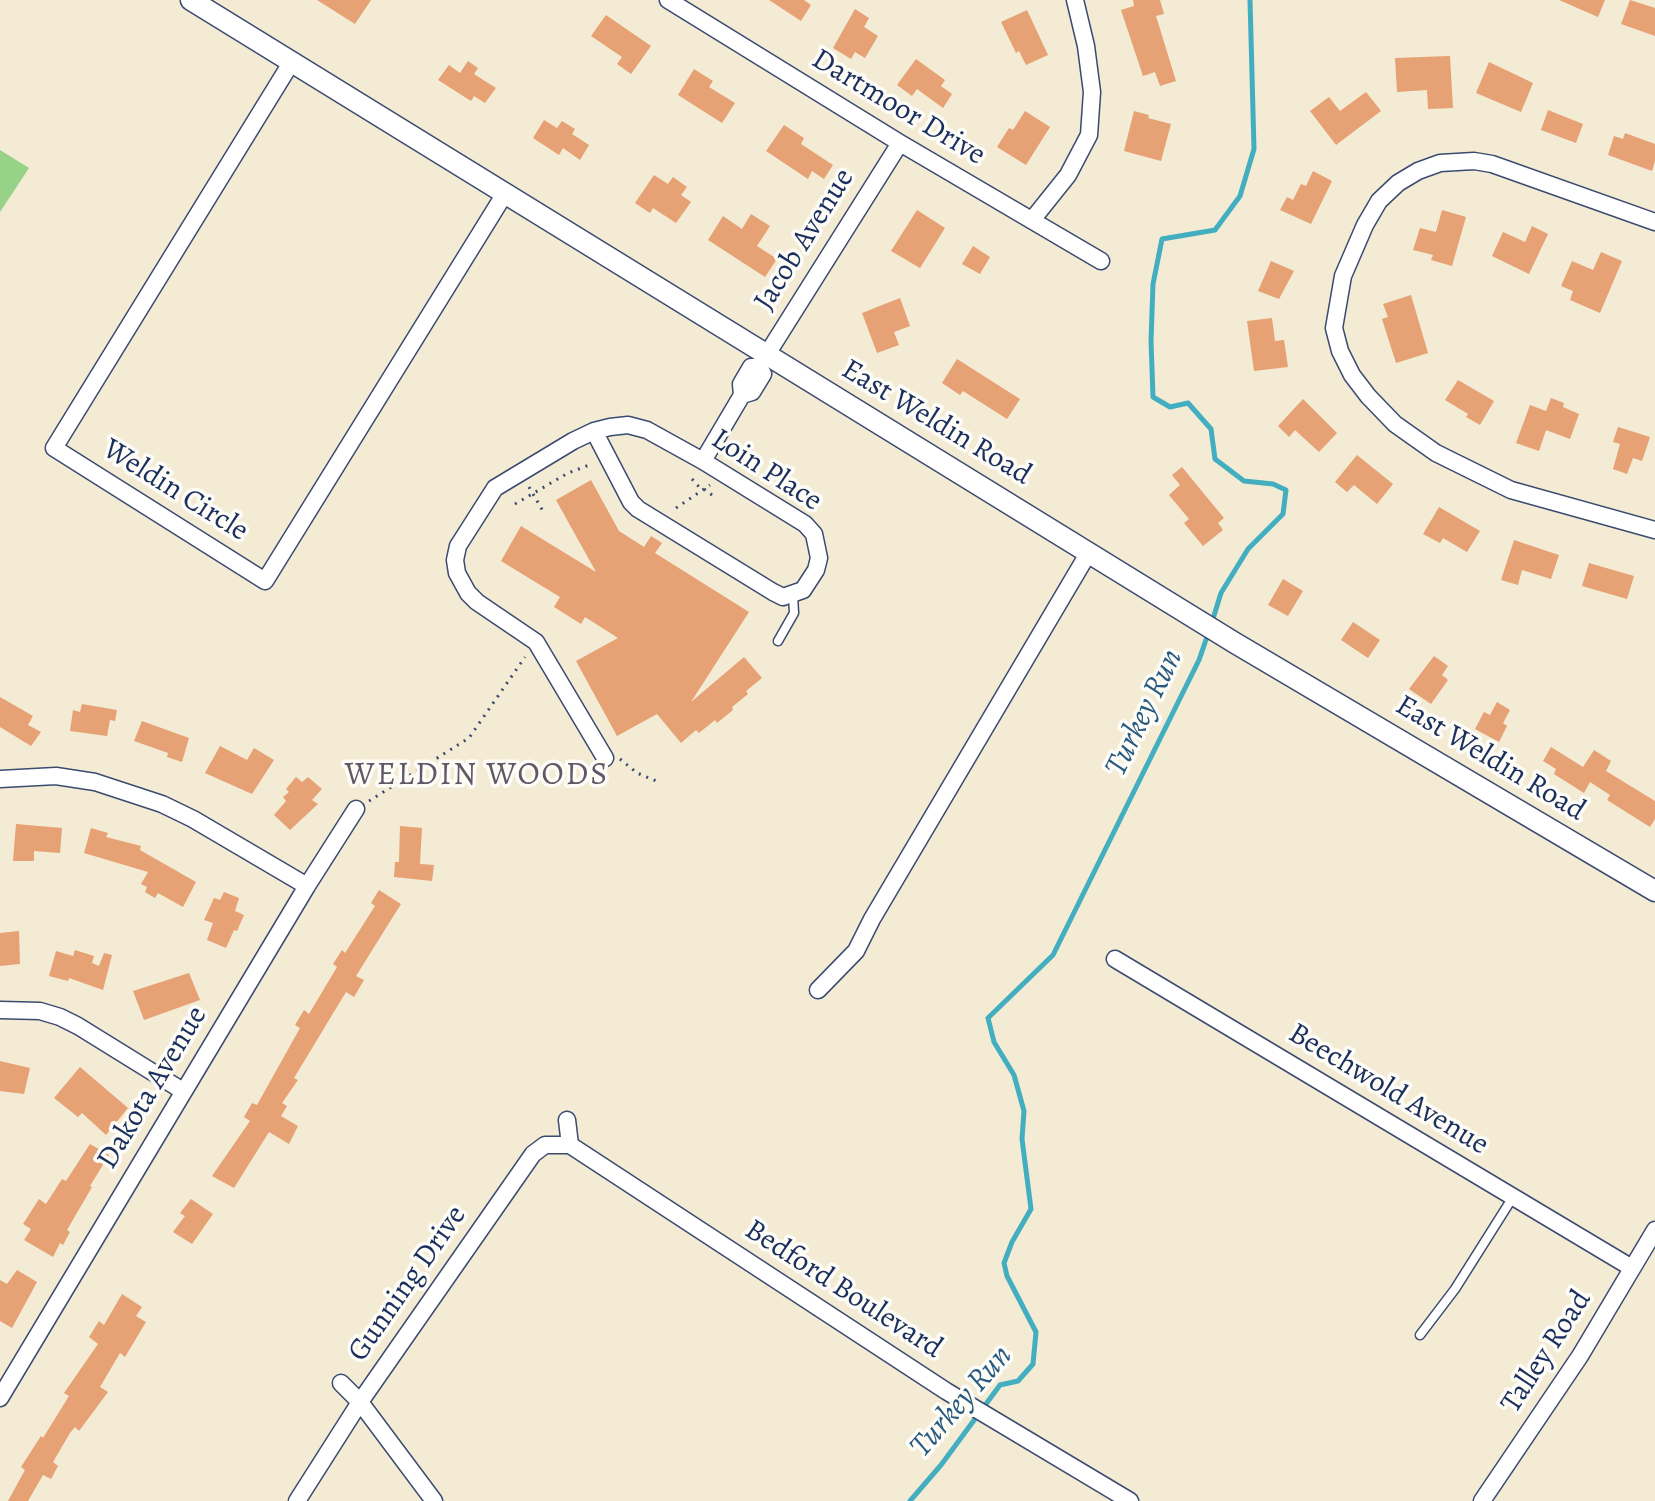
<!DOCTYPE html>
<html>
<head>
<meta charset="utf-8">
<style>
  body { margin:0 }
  canvas { display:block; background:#f3ebd4 }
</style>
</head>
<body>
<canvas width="1655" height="1501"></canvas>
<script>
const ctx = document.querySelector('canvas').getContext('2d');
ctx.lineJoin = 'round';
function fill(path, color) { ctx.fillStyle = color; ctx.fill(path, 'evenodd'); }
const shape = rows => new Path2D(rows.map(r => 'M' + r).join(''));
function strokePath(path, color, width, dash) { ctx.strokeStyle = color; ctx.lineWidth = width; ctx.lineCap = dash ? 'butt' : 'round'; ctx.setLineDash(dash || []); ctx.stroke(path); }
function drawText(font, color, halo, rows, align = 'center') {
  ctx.font = font + ' Alegreya,serif'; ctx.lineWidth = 7; ctx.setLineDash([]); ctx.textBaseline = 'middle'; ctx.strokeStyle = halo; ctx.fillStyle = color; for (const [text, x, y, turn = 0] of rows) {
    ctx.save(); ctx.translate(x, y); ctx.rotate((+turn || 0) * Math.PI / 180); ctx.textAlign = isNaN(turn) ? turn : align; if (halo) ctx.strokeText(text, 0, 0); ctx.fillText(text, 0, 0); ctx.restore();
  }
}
const green = shape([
  [0,150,29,168,0,212]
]);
const stream = shape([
  [1212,622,1221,593,1248,549,1283,514,1286,490,1273,484,1244,481,1215,459,1211,429,1188,403,1170,407,1153,397,1151,341,1153,284,1162,239,1215,230,1240,196,1254,149,1250,0],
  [910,1501,941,1465,1000,1385,1018,1381,1033,1364,1036,1332,1007,1276,1004,1263,1012,1242,1031,1209,1022,1139,1024,1111,1014,1075,994,1042,988,1018,1053,955,1199,660,1209,631]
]);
const building = shape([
  [317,0,371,0,355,24],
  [769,0,804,0,811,5,801,21],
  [1133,0,1160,0,1164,14,1156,16,1176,81,1160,86,1155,72,1143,76,1121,10,1134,6],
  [1559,0,1605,0,1598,17],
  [1630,0,1655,8,1655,36,1621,24],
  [855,9,869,18,864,27,878,36,865,58,855,52,851,59,833,48],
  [1027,10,1048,55,1026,65,1019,51,1016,53,1001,22],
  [606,15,651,46,631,74,617,64,622,57,591,36],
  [1450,56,1453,108,1428,109,1427,90,1397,92,1395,58],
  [916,59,945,80,941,86,952,94,943,108,917,89,912,96,897,85],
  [468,61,478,68,474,74,496,88,485,103,474,96,471,101,438,80,449,65,460,73],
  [1489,62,1533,83,1521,112,1476,93],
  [694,69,713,81,709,87,735,103,722,123,678,95],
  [1366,92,1381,111,1336,145,1310,111,1329,97,1340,111],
  [1548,110,1583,124,1576,143,1541,130],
  [1025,111,1050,127,1026,165,997,147,1009,128,1013,130],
  [1134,111,1149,115,1148,118,1171,124,1161,161,1124,151],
  [544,120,557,128,562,121,575,129,572,134,589,145,580,160,563,148,559,155,533,138],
  [784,125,804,138,801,144,833,165,824,179,812,171,808,179,766,151],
  [1625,133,1655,144,1655,161,1652,171,1608,155,1614,136,1623,139],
  [1313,171,1332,181,1311,224,1280,210,1287,197,1293,200,1301,184,1306,186],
  [654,175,668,184,673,177,687,187,681,195,691,202,676,223,653,208,650,213,635,203],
  [917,210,945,228,920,268,891,251],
  [1442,210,1466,217,1452,266,1431,260,1433,255,1413,250,1420,228,1436,232],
  [751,214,770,226,757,246,777,259,765,277,708,240,723,216,742,229],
  [1532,226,1548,234,1529,274,1492,256,1503,232,1525,242],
  [973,246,990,257,980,274,962,264],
  [1601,252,1622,261,1600,313,1570,300,1573,291,1561,286,1572,261,1593,270],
  [1271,261,1294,271,1279,299,1258,291],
  [1411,295,1428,353,1396,363,1382,319,1388,317,1383,304],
  [900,298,910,326,894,332,899,345,877,353,862,313],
  [1272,318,1275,341,1284,340,1288,367,1254,371,1247,321],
  [957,359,1020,399,1007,419,963,391,960,395,942,383],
  [1458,380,1494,401,1480,425,1466,417,1468,414,1445,400],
  [1551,398,1564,403,1563,407,1579,414,1570,439,1546,430,1539,451,1516,443,1530,405,1546,411],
  [1303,399,1337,433,1319,452,1295,430,1289,437,1278,426],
  [1618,427,1650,437,1642,461,1633,458,1627,474,1613,469,1620,444,1613,442],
  [1357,455,1393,484,1377,504,1354,485,1347,492,1335,482],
  [1182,467,1224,518,1218,523,1223,530,1203,546,1184,523,1189,519,1169,495,1180,485,1172,475],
  [591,480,619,531,644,547,651,536,662,543,655,553,749,612,691,702,744,657,762,678,746,691,748,694,732,707,733,710,717,723,715,720,699,733,696,730,681,743,657,714,617,736,576,661,618,638,585,617,581,624,554,607,560,597,501,561,521,526,596,572,556,500],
  [1439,507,1480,531,1467,552,1443,538,1440,543,1423,534],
  [1514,540,1559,555,1551,579,1522,570,1518,585,1501,580],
  [1589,563,1634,576,1627,599,1582,586],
  [1283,579,1303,591,1288,616,1268,605],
  [1353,622,1380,640,1368,658,1341,640],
  [1434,656,1448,666,1442,675,1448,680,1431,704,1409,689],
  [0,697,33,716,28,725,41,732,31,746,0,727],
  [1497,702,1510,710,1503,723,1507,726,1499,742,1475,729,1484,712,1490,715],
  [82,704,117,710,115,721,110,720,107,736,70,731,73,710,80,712],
  [142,721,189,738,182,762,167,757,168,753,134,741],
  [220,746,247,760,254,748,274,760,252,794,205,773],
  [1551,747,1583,767,1594,750,1611,761,1606,771,1655,801,1655,819,1650,827,1607,800,1610,795,1590,782,1584,793,1554,774,1556,769,1543,761],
  [296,777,302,782,308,777,322,789,312,800,318,804,290,830,274,815,286,801,283,797,289,792,286,789],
  [16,824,62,828,60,853,34,851,34,861,13,861],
  [400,826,422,828,420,864,434,865,432,881,394,877,395,862,399,862],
  [91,828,108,833,106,837,141,846,140,850,196,882,183,907,158,893,155,898,145,892,147,887,141,884,148,872,84,853],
  [379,890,401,904,356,976,364,980,354,997,346,992,294,1078,298,1080,282,1103,287,1106,281,1116,298,1126,289,1144,269,1132,234,1188,212,1176,250,1121,244,1117,252,1103,257,1105,300,1028,295,1025,304,1010,309,1014,337,967,333,964,342,950,345,953,375,906,371,903],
  [224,892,239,898,235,911,244,915,237,931,234,930,226,948,207,940,213,923,204,920,214,898,220,900],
  [19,931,20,964,0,966,0,933],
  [75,950,94,956,92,963,99,966,104,953,112,955,103,990,69,978,68,981,49,976,56,951,73,956],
  [189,973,200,1000,144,1020,133,991],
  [0,1061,30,1068,24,1094,0,1091],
  [80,1067,128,1108,106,1135,82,1113,78,1117,54,1098],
  [90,1144,109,1155,90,1186,92,1187,67,1230,70,1232,63,1245,60,1243,53,1257,24,1240,31,1229,23,1224,39,1199,46,1204,62,1179,66,1181],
  [191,1199,213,1214,192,1244,173,1232,185,1216,180,1213],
  [17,1270,37,1282,12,1328,0,1321,0,1280,7,1284],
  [122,1294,142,1307,136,1316,146,1322,125,1357,120,1353,100,1387,108,1392,79,1431,75,1427,70,1433,53,1462,58,1466,51,1479,43,1475,28,1501,8,1501,25,1470,21,1467,41,1436,43,1438,69,1396,64,1393,98,1344,89,1337,99,1321,104,1325]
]);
const path = shape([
  [692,479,702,490],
  [529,487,544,513],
  [704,489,716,498],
  [515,504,568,473,592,464],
  [676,508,710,485],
  [620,759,637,773,659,782],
  [369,801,469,738,525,657]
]);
const service = shape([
  [778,641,794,613,793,595],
  [1420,1335,1455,1289,1513,1197]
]);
const minor = shape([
  [668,0,900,143,1101,261],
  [291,63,54,448,265,581,504,195],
  [1032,220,1068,175,1089,135,1092,92,1086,46,1075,0],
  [1655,222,1492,164,1474,161,1440,163,1418,171,1398,183,1379,201,1365,225,1343,276,1334,328,1340,351,1352,375,1368,396,1395,424,1436,453,1511,490,1655,530],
  [742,395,752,392,763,374,759,367],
  [594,431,631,502,638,509,773,592,783,597,803,590,816,570,819,558,814,534,805,524,703,461,647,430,628,425,610,427,594,431,573,441,495,488,458,546,455,560,457,573,468,593,477,602,536,642,605,758],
  [703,461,742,395,741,384,751,367,759,367,900,143],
  [0,779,56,776,95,782,162,804,193,819,307,886],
  [1115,959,1632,1268],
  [818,990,856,951,872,919,1089,552],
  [0,1010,40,1011,60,1017,78,1026,183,1091],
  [570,1145,946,1391,1130,1501],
  [341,1383,360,1402,434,1501],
  [0,1398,307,886,356,809],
  [297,1501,360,1402,533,1154,545,1145,570,1145,567,1120],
  [1482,1501,1580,1356,1655,1230]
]);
const tertiary = shape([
  [191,0,1235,643,1655,891]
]);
const streetNames = [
  ["Dartmoor Drive",898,108,31],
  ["Jacob Avenue",805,240,-58],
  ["East Weldin Road",936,423,31],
  ["Loin Place",766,471,33],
  ["Weldin Circle",175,491,32],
  ["East Weldin Road",1490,759,31],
  ["Dakota Avenue",153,1088,-59],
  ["Beechwold Avenue",1388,1090,31],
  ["Gunning Drive",408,1284,-55],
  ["Bedford Boulevard",843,1290,33],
  ["Talley Road",1547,1352,-57]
];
const waterNames = [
  ["Turkey Run",1145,713,-64],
  ["Turkey Run",962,1402,-49]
];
const neighbourhoodNames = [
  ["WELDIN WOODS",477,776]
];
fill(green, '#96d287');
strokePath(stream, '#42aec0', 5);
fill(building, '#e6a174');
strokePath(service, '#3b4b70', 11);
strokePath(minor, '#3b4b70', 19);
strokePath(tertiary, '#3b4b70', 23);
strokePath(path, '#3b4b70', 3, [2, 6]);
strokePath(service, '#fff', 8);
strokePath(minor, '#fff', 16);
strokePath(tertiary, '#fff', 20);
drawText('30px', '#1b2f5e', '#fdfcf7', streetNames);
drawText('italic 32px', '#295b80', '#fdfcf7', waterNames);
ctx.letterSpacing = '2px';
drawText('32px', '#625766', '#fdfcf7', neighbourhoodNames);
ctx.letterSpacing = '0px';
</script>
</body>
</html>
